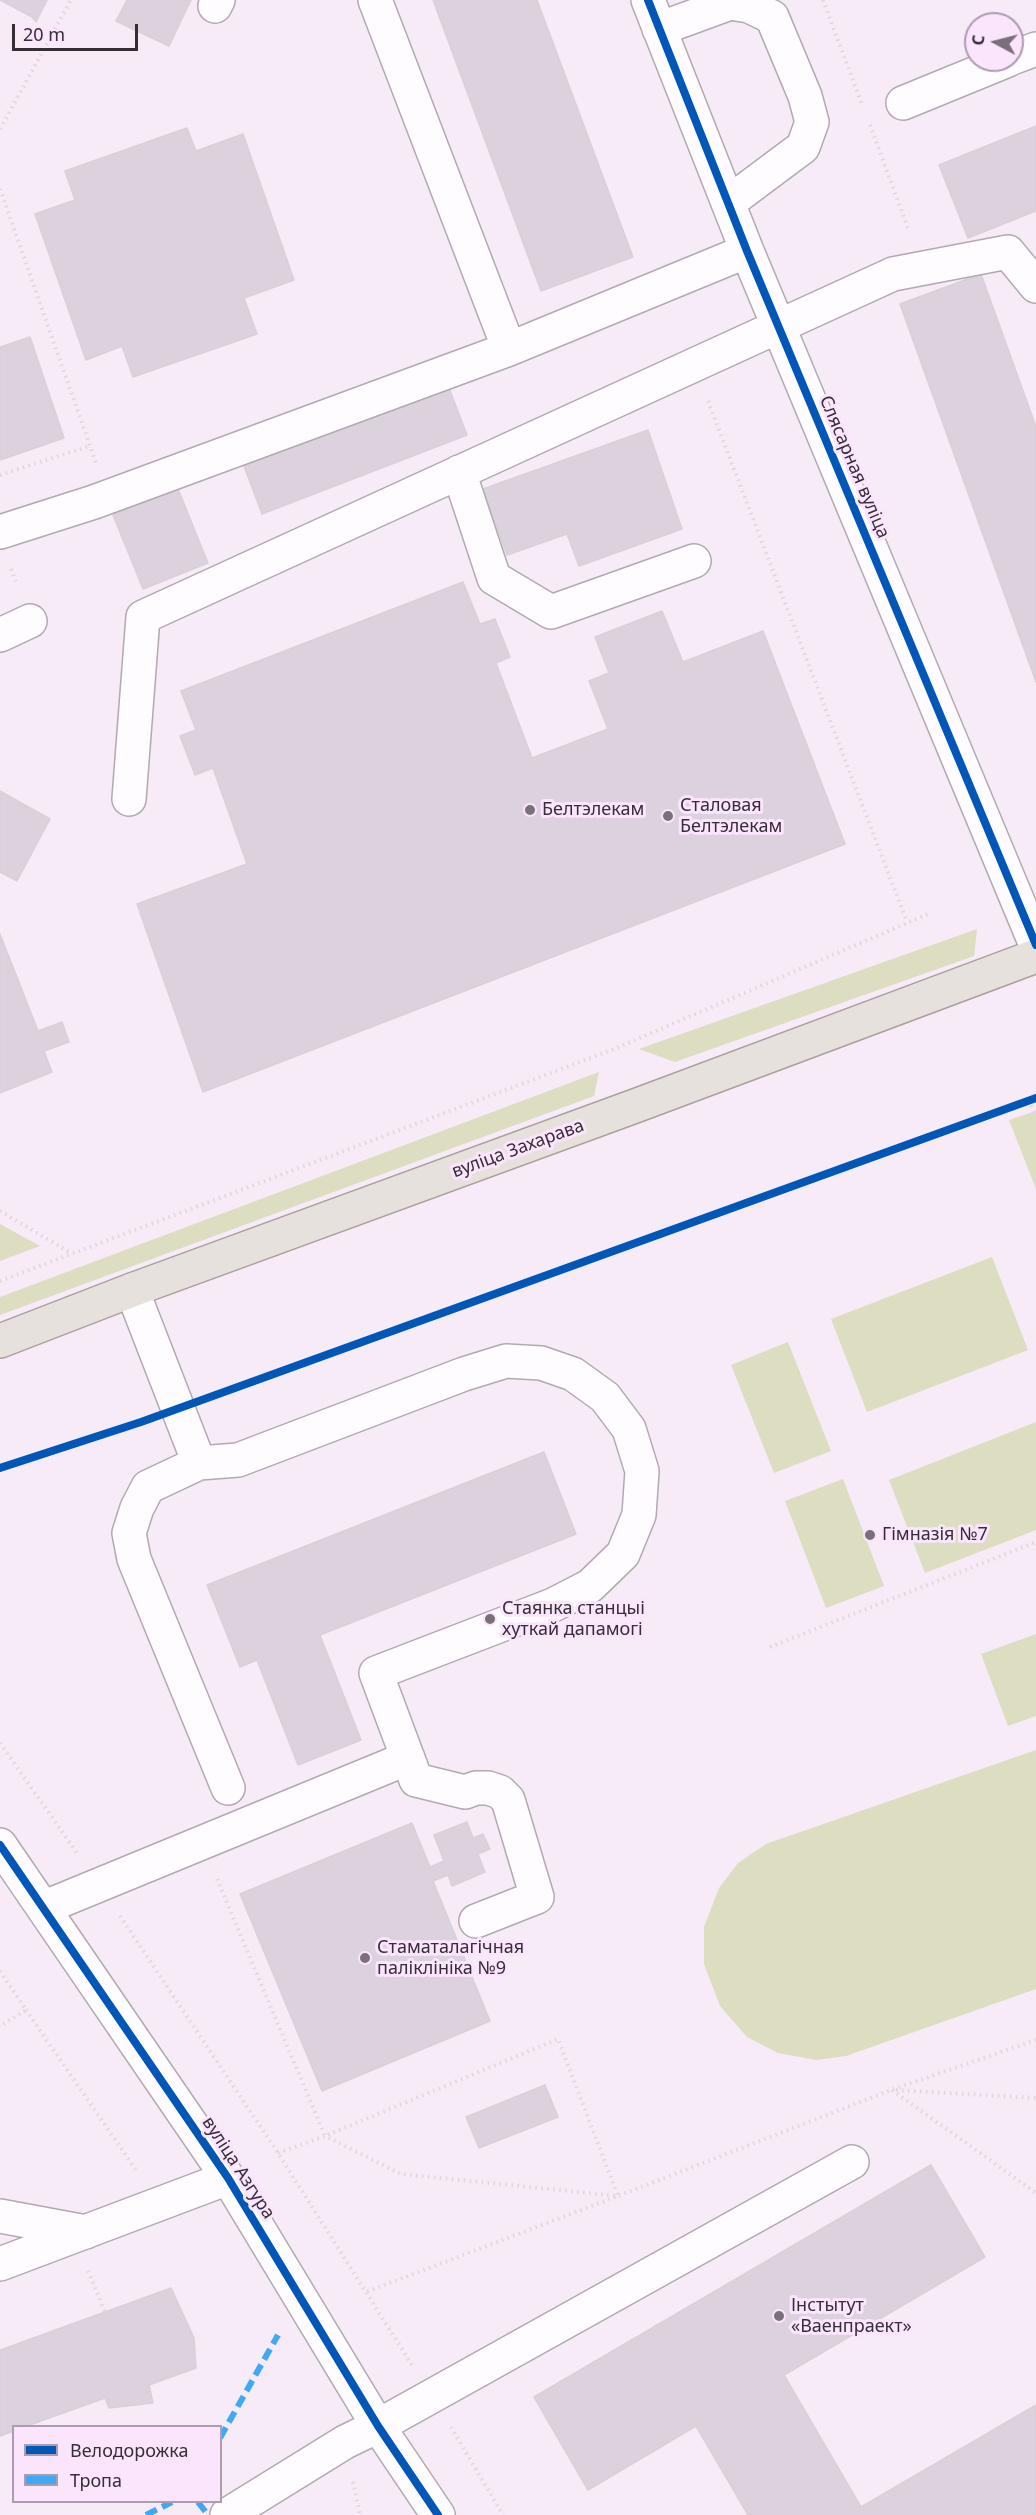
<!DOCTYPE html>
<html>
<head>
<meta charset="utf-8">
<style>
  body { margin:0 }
  #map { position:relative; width:1036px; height:2515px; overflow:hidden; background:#f6ebf7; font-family:"Noto Sans",sans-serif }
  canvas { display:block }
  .legend { position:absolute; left:12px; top:2425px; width:210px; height:78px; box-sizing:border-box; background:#fbe5fd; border:2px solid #ac9cae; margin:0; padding:8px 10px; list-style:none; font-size:18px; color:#362e37 }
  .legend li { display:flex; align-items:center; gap:12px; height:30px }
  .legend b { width:30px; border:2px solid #ac9cae }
  .north { position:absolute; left:964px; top:12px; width:60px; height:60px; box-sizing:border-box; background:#fbe5fd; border:2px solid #ac9cae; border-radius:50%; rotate:277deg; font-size:16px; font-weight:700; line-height:24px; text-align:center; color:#362e37 }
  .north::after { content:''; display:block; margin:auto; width:21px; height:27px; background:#79707a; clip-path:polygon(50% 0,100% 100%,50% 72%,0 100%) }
  .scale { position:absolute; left:12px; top:24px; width:126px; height:27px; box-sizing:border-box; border:3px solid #362e37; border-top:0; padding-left:8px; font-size:18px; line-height:21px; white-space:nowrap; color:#362e37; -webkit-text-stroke:4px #fbe5fd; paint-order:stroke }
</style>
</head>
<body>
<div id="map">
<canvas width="1036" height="2515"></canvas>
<ul class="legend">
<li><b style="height:8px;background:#0057b8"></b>Велодорожка</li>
<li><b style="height:8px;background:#3fa9f5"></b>Тропа</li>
</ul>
<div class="north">С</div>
<div class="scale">20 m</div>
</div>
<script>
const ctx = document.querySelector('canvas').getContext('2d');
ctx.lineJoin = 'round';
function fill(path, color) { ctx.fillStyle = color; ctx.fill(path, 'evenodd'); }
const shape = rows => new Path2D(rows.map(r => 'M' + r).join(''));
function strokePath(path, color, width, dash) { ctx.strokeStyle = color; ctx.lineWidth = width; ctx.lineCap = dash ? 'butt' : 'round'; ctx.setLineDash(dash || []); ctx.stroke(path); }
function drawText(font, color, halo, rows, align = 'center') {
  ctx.font = font + ' "Noto Sans",sans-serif'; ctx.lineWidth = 6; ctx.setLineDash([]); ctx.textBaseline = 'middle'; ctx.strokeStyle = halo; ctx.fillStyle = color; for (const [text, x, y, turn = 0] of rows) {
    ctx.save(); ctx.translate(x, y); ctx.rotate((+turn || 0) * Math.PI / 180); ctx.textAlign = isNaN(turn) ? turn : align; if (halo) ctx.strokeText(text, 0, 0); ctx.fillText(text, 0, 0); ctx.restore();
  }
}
const green = shape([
  [977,929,974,956,675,1062,639,1049],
  [599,1072,594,1096,0,1315,0,1297],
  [1036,1111,1036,1189,1009,1120],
  [0,1224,40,1246,0,1261],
  [992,1257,1028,1350,867,1412,831,1319],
  [788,1342,831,1451,774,1473,731,1365],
  [1036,1422,1036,1530,925,1573,889,1480],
  [843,1479,884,1586,826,1608,785,1501],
  [1036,1634,1036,1716,1008,1726,981,1654],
  [1036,1750,1036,1989,846,2056,816,2060,778,2053,747,2037,720,2006,704,1964,704,1927,719,1888,738,1863,766,1844]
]);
const building = shape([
  [0,0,47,0,36,22,32,17,0,0],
  [127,0,191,0,169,46,116,21,127,0],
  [433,0,537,0,633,257,541,291,433,0],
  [1036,126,1036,211,968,238,939,165,1036,126],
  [187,128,196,151,243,134,294,280,244,298,257,334,133,377,122,346,86,360,35,214,75,200,65,171,187,128],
  [981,274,1036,427,1036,682,900,304,981,274],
  [30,337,64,438,0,460,0,347,30,337],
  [449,388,467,435,262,514,244,466,449,388],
  [648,430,682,529,579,566,567,534,507,555,483,489,648,430],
  [178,489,208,563,143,589,113,515,178,489],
  [463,582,480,624,495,619,510,657,496,663,532,758,608,729,589,681,609,673,595,637,662,611,683,662,763,631,845,844,203,1092,137,904,247,864,213,768,195,775,180,736,196,730,181,691,463,582],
  [0,791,50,819,17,881,0,872,0,791],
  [0,934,38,1031,62,1022,69,1042,44,1051,52,1072,0,1093,0,934],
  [544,1452,576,1534,320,1635,361,1740,298,1765,257,1660,240,1667,207,1585,544,1452],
  [467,1822,473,1838,483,1834,490,1849,478,1854,485,1872,452,1886,448,1875,433,1881,490,2021,322,2091,240,1894,412,1823,430,1867,444,1861,434,1835,467,1822],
  [545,2085,558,2117,479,2148,466,2117,545,2085],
  [931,2165,985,2257,784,2375,861,2507,1036,2405,1036,2515,748,2515,696,2426,588,2490,534,2397,931,2165],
  [171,2288,194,2338,196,2368,149,2385,153,2403,109,2408,105,2398,27,2426,14,2426,14,2431,0,2436,0,2350,171,2288]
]);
const path = shape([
  [823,0,863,107],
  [870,125,909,231],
  [0,129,71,0],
  [0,189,96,463],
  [708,401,907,922],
  [0,475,90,446],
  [11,569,17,584],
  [1029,1100,1036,1118],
  [0,1211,71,1253],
  [0,1281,614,1049,928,914],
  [213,1395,1036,1098],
  [0,1468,142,1422],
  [770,1647,1036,1542],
  [0,1743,77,1853],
  [217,1879,325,2136,558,2039,618,2196,366,2292],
  [120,1916,278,2153,412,2365],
  [0,1971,26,2010,0,2026],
  [26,2010,138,2173],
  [892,2090,1036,2193],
  [896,2090,1036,2098],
  [278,2153,325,2136,401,2174,618,2196,891,2090,1036,2040],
  [88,2271,105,2312],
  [451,2427,503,2515],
  [353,2482,360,2515]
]);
const minor = shape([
  [375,0,509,349],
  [648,0,747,251,1036,945],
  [215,6,218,0],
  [659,29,730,3,749,6,772,17,805,96,812,122,803,147,728,203],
  [1012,58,1036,49],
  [903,103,1008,60],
  [459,472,494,578,551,612,694,561],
  [0,532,94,502,509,349,747,251],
  [0,635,30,621],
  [129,799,143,617,893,274,1008,252,1036,286],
  [132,1290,199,1463],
  [228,1788,134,1559,129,1533,137,1508,148,1487,199,1463,238,1460,464,1374,506,1361,541,1363,573,1374,605,1397,629,1429,642,1471,639,1515,623,1554,590,1586,553,1605,376,1673,416,1780,465,1792,476,1788,488,1788,500,1792,508,1800,537,1897,476,1921],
  [0,1845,228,2178,378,2426,438,2515],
  [43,1908,408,1758],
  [0,2216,86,2232],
  [0,2264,228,2178],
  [227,2515,345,2442,378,2426,852,2162]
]);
const major = shape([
  [0,1341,132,1290,635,1106,1036,956]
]);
const quiet = shape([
  [220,2438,278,2335],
  [198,2502,208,2515],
  [146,2515,172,2502]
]);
const cycleway = shape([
  [648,0,747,251,1036,945],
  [0,1468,141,1422,1036,1098],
  [0,1845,228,2178,378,2426,438,2515]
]);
const markers = [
  [530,810,6,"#79707a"],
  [668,816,6,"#79707a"],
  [870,1535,6,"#79707a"],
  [490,1619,6,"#79707a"],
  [365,1958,6,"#79707a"],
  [779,2316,6,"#79707a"]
];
const streetNames = [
  ["Слясарная вуліца",854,467,67],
  ["вуліца Захарава",518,1149,-20],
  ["вуліца Азгура",238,2168,57]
];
const poiNames = [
  ["Сталовая",680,806],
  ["Белтэлекам",680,827],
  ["Белтэлекам",542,810],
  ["Гімназія №7",882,1535],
  ["Стаянка станцыі",502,1609],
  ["хуткай дапамогі",502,1630],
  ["Стаматалагічная",377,1948],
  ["паліклініка №9",377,1969],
  ["Інстытут",791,2306],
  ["«Ваенпраект»",791,2327]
];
fill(green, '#dcddc1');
fill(building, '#dcd2dd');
strokePath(building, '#d9d0da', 1.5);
strokePath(minor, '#b2a9b3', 36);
strokePath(major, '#aca09d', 36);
strokePath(path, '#dcd8dd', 4, [1.5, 4.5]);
strokePath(minor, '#fefcfe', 33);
strokePath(major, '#e7e1de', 33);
strokePath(quiet, '#3fa9f5', 6, [12, 6]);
strokePath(cycleway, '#0057b8', 8);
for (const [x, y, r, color] of markers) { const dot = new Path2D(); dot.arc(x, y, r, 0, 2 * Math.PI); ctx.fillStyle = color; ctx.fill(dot); strokePath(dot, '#fbe5fd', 2); }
drawText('18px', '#362e37', '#fbe5fd', streetNames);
drawText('18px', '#362e37', '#fbe5fd', poiNames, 'left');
</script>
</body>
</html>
